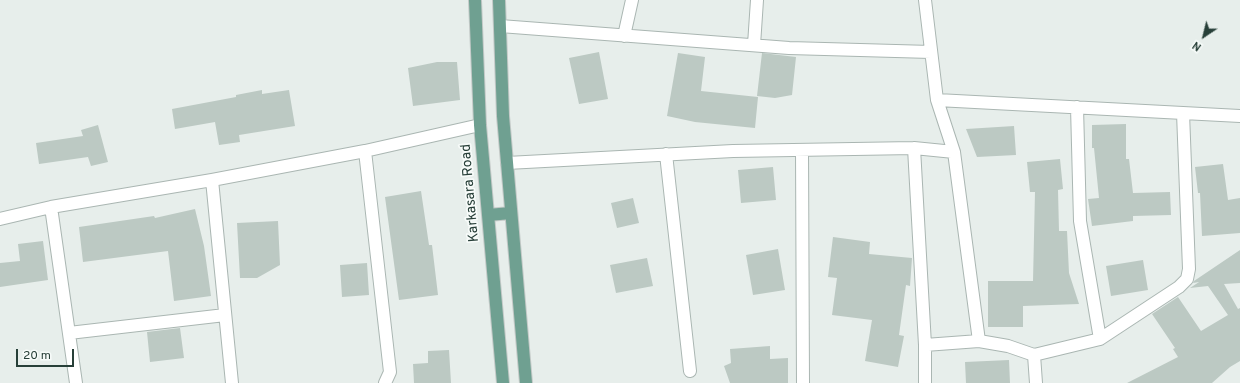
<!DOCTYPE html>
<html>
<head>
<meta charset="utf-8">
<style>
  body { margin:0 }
  #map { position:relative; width:1240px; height:383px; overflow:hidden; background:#e7eeeb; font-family:Overpass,sans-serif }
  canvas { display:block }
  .north { position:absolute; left:1184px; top:16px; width:40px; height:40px; -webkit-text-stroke:3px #f7fbf9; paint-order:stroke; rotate:215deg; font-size:11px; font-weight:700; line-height:16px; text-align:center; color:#273f38 }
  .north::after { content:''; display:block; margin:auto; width:14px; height:18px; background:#273f38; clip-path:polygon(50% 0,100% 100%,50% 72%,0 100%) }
  .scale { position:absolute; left:16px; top:349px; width:58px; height:18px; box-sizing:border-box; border:2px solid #273f38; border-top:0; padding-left:5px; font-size:12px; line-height:14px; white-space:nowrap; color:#273f38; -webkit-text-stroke:3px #f7fbf9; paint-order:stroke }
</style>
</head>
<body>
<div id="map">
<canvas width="1240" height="383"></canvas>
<div class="north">N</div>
<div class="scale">20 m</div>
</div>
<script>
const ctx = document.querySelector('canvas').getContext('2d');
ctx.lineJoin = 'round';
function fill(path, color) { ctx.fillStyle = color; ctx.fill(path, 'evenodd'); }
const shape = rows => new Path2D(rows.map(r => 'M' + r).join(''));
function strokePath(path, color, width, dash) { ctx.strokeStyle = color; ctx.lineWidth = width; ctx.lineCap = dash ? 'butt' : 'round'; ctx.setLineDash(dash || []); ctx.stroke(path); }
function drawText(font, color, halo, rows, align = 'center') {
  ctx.font = font + ' Overpass,sans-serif'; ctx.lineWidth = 3.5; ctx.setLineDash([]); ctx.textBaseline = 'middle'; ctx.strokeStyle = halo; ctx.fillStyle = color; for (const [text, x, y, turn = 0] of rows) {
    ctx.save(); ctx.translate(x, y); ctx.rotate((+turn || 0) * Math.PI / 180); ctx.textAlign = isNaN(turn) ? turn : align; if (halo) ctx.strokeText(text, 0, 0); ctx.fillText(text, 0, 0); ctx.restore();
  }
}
const building = shape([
  [599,52,608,99,579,104,569,58],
  [678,53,705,57,701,91,758,97,755,128,695,122,667,116],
  [762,53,796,57,792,95,775,98,757,96],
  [437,62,457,62,460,100,413,106,408,68],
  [262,90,262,94,289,90,295,126,239,135,240,142,219,145,215,122,175,129,172,109,236,97,236,95],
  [1126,124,1126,159,1129,159,1133,193,1170,192,1171,215,1133,216,1133,221,1092,226,1088,199,1099,198,1094,148,1092,148,1092,125],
  [98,125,108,162,91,166,88,157,39,164,36,143,83,136,81,130],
  [1014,126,1016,155,977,157,966,129],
  [1060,159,1063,189,1058,190,1059,231,1067,231,1069,273,1079,304,1023,306,1023,327,988,327,988,281,1033,281,1035,192,1030,192,1027,162],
  [1223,164,1228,200,1240,198,1240,233,1202,236,1200,193,1198,193,1195,167],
  [773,167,776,200,741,203,738,170],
  [421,191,429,245,432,245,438,295,399,300,385,197],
  [633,198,639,223,617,228,611,203],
  [195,209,204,246,211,296,174,301,168,251,83,262,79,227,154,216,155,218],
  [278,221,280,265,257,278,240,278,237,223],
  [833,237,870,242,869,254,912,258,910,286,906,285,899,335,904,336,898,367,865,361,872,320,832,315,837,278,828,277],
  [43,241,48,280,0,287,0,263,20,261,18,244],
  [778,249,785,290,753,295,746,255],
  [1240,250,1240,283,1224,284,1238,309,1240,308,1240,361,1230,367,1212,383,1127,383,1178,357,1173,349,1175,348,1152,314,1178,297,1201,331,1228,315,1208,286,1190,288,1199,282,1193,283,1194,281],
  [647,258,653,286,616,293,610,265],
  [1143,260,1148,290,1111,296,1106,266],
  [367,263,369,295,342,297,340,265],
  [180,328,184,358,150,362,147,332],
  [770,346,770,359,788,358,788,383,730,383,724,366,731,363,730,349],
  [449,350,451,383,414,383,413,364,428,363,428,351],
  [1009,360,1010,383,966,383,965,362]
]);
const minor = shape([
  [925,0,937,100,954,152,979,341],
  [500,26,789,48,931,52],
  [624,36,632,0],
  [754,45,757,0],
  [937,100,1240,116],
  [1077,107,1080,221,1100,339],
  [914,148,925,345,925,383],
  [802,150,803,383],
  [365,151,390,372,385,383],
  [666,154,690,371],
  [507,163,733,151,914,148,954,152],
  [212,180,232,383],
  [51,207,76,383],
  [0,219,51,207,212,180,365,151,480,125],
  [69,333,225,315],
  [925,345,979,341,1008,346,1034,355,1100,339,1179,287,1187,279,1189,269,1183,113],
  [1034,355,1036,383]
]);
const major = shape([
  [475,0,480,125,503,383],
  [499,0,503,116,526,383],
  [488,215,511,213]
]);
const streetNames = [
  ["Karkasara Road",471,193,-95]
];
fill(building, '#bcc9c3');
strokePath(minor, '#aab6b2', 14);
strokePath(major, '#c3c9c7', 14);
strokePath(minor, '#fff', 12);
strokePath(major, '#6fa091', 12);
drawText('14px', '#273f38', '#f7fbf9', streetNames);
</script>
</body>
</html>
